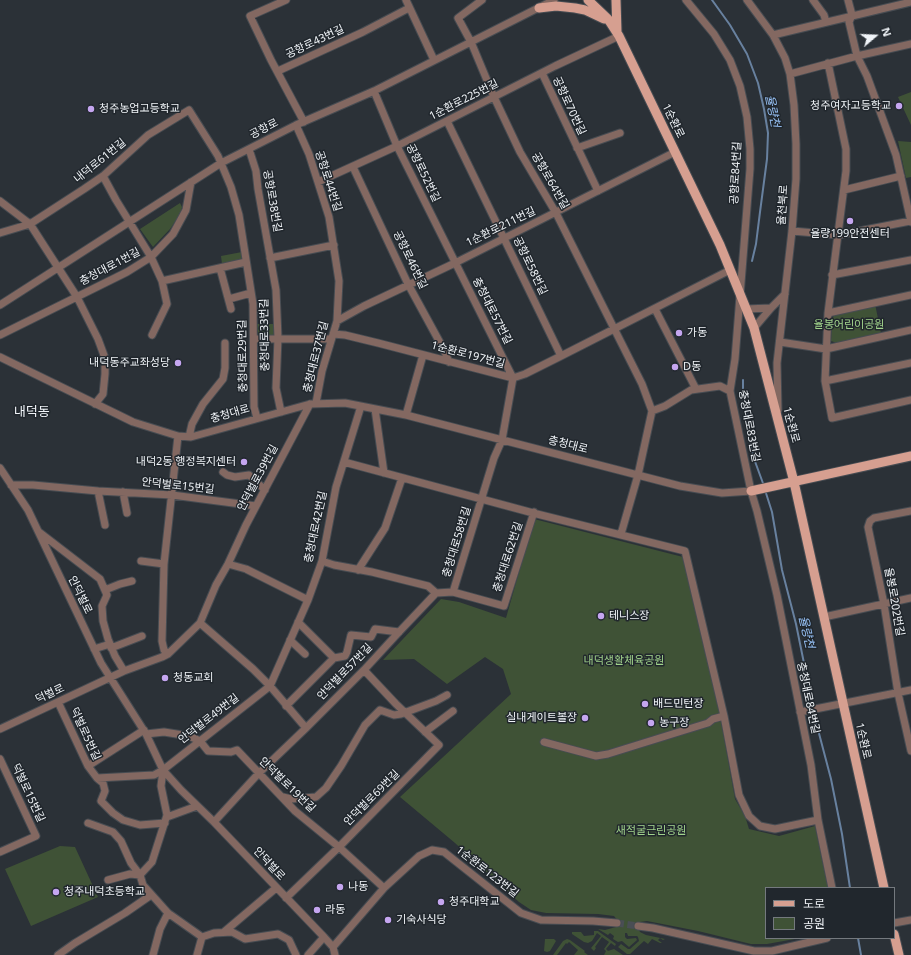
<!DOCTYPE html>
<html>
<head>
<meta charset="utf-8">
<style>
  body { margin:0 }
  #map { position:relative; width:911px; height:955px; overflow:hidden; background:#2b3137; font-family:"Noto Sans","Noto Sans KR",sans-serif }
  canvas { display:block }
  .legend { position:absolute; left:765px; top:887px; width:130px; height:52px; box-sizing:border-box; background:#21272d; border:1px solid #74797e; margin:0; padding:5px 7px; list-style:none; font-size:12px; color:#f0f4f8 }
  .legend li { display:flex; align-items:center; gap:8px; height:20px }
  .legend b { width:20px; border:1px solid #74797e }
  .north { position:absolute; left:855px; top:16px; width:40px; height:40px; -webkit-text-stroke:3px #21272d; paint-order:stroke; rotate:71deg; font-size:11px; font-weight:700; line-height:16px; text-align:center; color:#f0f4f8 }
  .north::after { content:''; display:block; margin:auto; width:14px; height:18px; background:#f0f4f8; clip-path:polygon(50% 0,100% 100%,50% 72%,0 100%) }
</style>
</head>
<body>
<div id="map">
<canvas width="911" height="955"></canvas>
<ul class="legend">
<li><b style="height:5px;background:#d69f90"></b>도로</li>
<li><b style="height:11px;background:#3f5236"></b>공원</li>
</ul>
<div class="north">N</div>
</div>
<script>
const ctx = document.querySelector('canvas').getContext('2d');
ctx.lineJoin = 'round';
function fill(path, color) { ctx.fillStyle = color; ctx.fill(path, 'evenodd'); }
const shape = rows => new Path2D(rows.map(r => 'M' + r).join(''));
function strokePath(path, color, width, dash) { ctx.strokeStyle = color; ctx.lineWidth = width; ctx.lineCap = dash ? 'butt' : 'round'; ctx.setLineDash(dash || []); ctx.stroke(path); }
function drawText(font, color, halo, rows, align = 'center') {
  ctx.font = font + ' "Noto Sans","Noto Sans KR",sans-serif'; ctx.lineWidth = 3; ctx.setLineDash([]); ctx.textBaseline = 'middle'; ctx.strokeStyle = halo; ctx.fillStyle = color; for (const [text, x, y, turn = 0] of rows) {
    ctx.save(); ctx.translate(x, y); ctx.rotate((+turn || 0) * Math.PI / 180); ctx.textAlign = isNaN(turn) ? turn : align; if (halo) ctx.strokeText(text, 0, 0); ctx.fillText(text, 0, 0); ctx.restore();
  }
}
const green = shape([
  [911,92,911,125,898,97],
  [898,141,911,142,911,177,906,178],
  [180,203,182,207,181,213,170,229,153,247,140,229],
  [242,252,244,260,222,264,221,256],
  [875,304,881,333,837,343,831,341,832,320,835,313],
  [257,324,276,324,277,336,258,336],
  [534,519,683,557,719,710,735,799,745,816,749,829,779,836,815,826,828,888,766,888,766,938,800,938,767,944,751,944,698,931,647,921,640,922,638,925,638,928,640,932,646,935,665,939,663,940,660,938,658,940,662,943,660,943,652,939,648,944,644,941,630,954,627,954,618,947,621,944,628,949,630,949,639,941,638,937,637,936,628,936,627,933,625,933,625,937,627,939,636,938,637,940,629,947,622,941,618,942,613,939,614,936,610,933,608,935,598,929,605,930,616,927,618,921,614,916,598,914,546,913,531,910,519,902,455,843,400,797,511,694,503,669,485,657,447,684,414,659,383,660,441,599,459,602,506,618],
  [60,846,75,847,98,897,31,926,5,869],
  [594,931,598,931,616,944,615,946,611,943,606,949,608,951,614,949,623,955,604,955,606,951,604,949,609,942,602,937,595,947,596,948,594,951,591,948,601,936,597,933,592,941,588,943,584,942,572,934,572,932,581,932,584,936,594,935],
  [545,939,554,939,556,941,550,951,547,952,544,951],
  [567,939,570,940,585,951,584,952,588,955,574,955,578,950,569,942,567,944,566,943,557,955,553,955,563,941]
]);
const stream = shape([
  [712,0,730,25,747,54,758,83,764,109,768,133,767,159,760,212,756,244,752,261],
  [743,380,743,395,750,432,753,456,764,486],
  [765,490,772,512,782,570,796,624,816,722,831,779,842,834,850,888],
  [858,938,861,955]
]);
const minorTunnel = shape([
  [617,923,638,926]
]);
const minor = shape([
  [286,0,250,16,271,60,304,122],
  [406,0,434,60],
  [482,0,458,18,471,42,494,97,520,152,556,213,642,384,652,411,638,475,621,534],
  [686,0,714,34,730,60,740,86,747,117,750,149,750,169,735,359,730,391,751,491,757,511,777,595,811,765,818,820,832,888],
  [747,0,773,35,785,58,790,74,794,105,796,144,796,179,792,231,777,363,778,410],
  [813,0,824,15,826,22],
  [848,0,852,15,849,22,857,56,867,76,896,155,911,222],
  [773,35,911,2],
  [828,63,846,149,846,171,828,313,825,381,832,418,911,400],
  [278,71,363,32,409,8],
  [542,73,598,191],
  [790,74,857,56,911,44],
  [374,91,397,146,513,378,502,440,494,458,453,592],
  [447,121,561,356],
  [296,125,309,154,329,217,339,281,337,321,322,371,316,403],
  [577,148,620,133],
  [249,149,256,171,258,189,276,290,278,338,276,388,281,412],
  [353,167,408,284,444,350,449,362],
  [103,176,116,200,151,257,162,281,167,304,152,335],
  [318,182,397,146,555,66,619,36],
  [844,190,901,176],
  [0,201,30,224,77,297,98,339,105,358,105,374,103,394,95,404],
  [792,231,839,235,911,221],
  [0,233,30,224,84,189,103,176,148,135,189,110,218,156,231,187,239,215,253,304,254,407,257,418],
  [270,258,334,245],
  [220,268,231,309],
  [832,275,911,260],
  [162,281,246,262],
  [229,299,251,293],
  [0,305,221,163,296,125,374,91,554,0],
  [655,309,696,389],
  [746,309,771,308],
  [828,313,911,295],
  [337,321,364,306,455,263,675,152],
  [754,328,771,308,785,294],
  [333,334,345,335,378,343,513,378,525,374,561,356,730,270],
  [0,335,127,272,151,257,173,234,186,210,191,182],
  [254,339,331,339],
  [780,342,826,349,911,330],
  [0,357,133,422,178,436,191,437,310,404,345,403,406,415,680,486,722,493,751,491],
  [825,381,911,363],
  [375,409,384,473],
  [652,411,665,406,691,390,720,386,730,391],
  [406,415,423,355],
  [189,437,192,424,203,404,223,379,225,368,225,343],
  [344,462,537,514,685,551,724,716,713,719,708,723,682,731,608,754,596,756,544,742],
  [0,468,28,510,101,663,146,734,163,770,181,790,214,822,324,937,333,947,335,955],
  [223,472,227,475,235,477,249,475,265,490],
  [11,485,33,485,98,491,172,495,256,506],
  [98,491,105,525],
  [123,492,127,513],
  [911,511,874,518,870,521,868,527,884,604,898,693,911,751],
  [39,532,100,579,107,595,102,606,103,621,108,639,115,656,124,671],
  [141,561,164,564],
  [322,561,334,565,372,572,428,586,436,593,453,592,504,606,534,512],
  [228,564,246,569,308,600],
  [358,570,385,528,402,478],
  [105,590,120,584,132,581],
  [824,617,911,598],
  [298,622,334,658],
  [200,623,253,669,270,686,306,728],
  [290,640,305,654],
  [111,648,142,636],
  [94,649,110,644],
  [168,654,164,650,162,641,164,564,178,436],
  [58,702,88,766,97,778,154,775,163,770,270,686,308,600,322,561,336,487,361,406],
  [286,706,334,658,345,656,347,652,351,635,371,637,375,629,399,632],
  [800,712,911,690],
  [724,716,739,795,749,816,760,826,775,829,818,820],
  [0,729,124,671,162,657,168,654,200,623,216,585,228,564,246,525,310,404],
  [425,732,453,711],
  [146,734,164,732,189,736,200,741,208,751,231,752,237,750,295,811,339,847,384,888],
  [0,759,36,836,0,852],
  [88,766,144,730],
  [163,770,161,786,167,815,152,862,140,875,143,885,168,913,202,937],
  [97,778,103,783,105,791,101,801,113,813,123,820,140,825,165,823],
  [283,797,291,799,316,797,326,788,341,766,365,725,380,710,394,715,401,714,436,701,447,695],
  [167,817,197,806],
  [214,822,258,774,306,728,364,670,399,632,436,593],
  [88,823,113,832,121,841,131,863,140,875],
  [108,880,130,874,140,875],
  [286,898,339,847,439,745,396,704,364,670],
  [894,923,911,920],
  [638,926,653,928,754,951,772,951,827,938],
  [224,932,276,888],
  [202,937,214,933,232,932,245,939,278,934,289,940,296,955],
  [333,947,384,888,419,856,432,850,444,852,521,913,541,920,593,921,617,923],
  [58,955,75,943,125,913,151,895],
  [153,955,160,929,168,913],
  [197,955,202,937],
  [308,955,324,937]
]);
const major = shape([
  [588,0,608,19,619,36,720,245,754,328,794,482,884,888],
  [616,0,617,32],
  [539,8,556,6,575,8,585,10,604,19],
  [751,491,911,456],
  [894,934,899,955]
]);
const markers = [
  [899,106,4,"#c5a6f0"],
  [91,109,4,"#c5a6f0"],
  [850,221,4,"#c5a6f0"],
  [679,333,4,"#c5a6f0"],
  [178,363,4,"#c5a6f0"],
  [675,367,4,"#c5a6f0"],
  [244,462,4,"#c5a6f0"],
  [601,616,4,"#c5a6f0"],
  [165,678,4,"#c5a6f0"],
  [645,704,4,"#c5a6f0"],
  [585,718,4,"#c5a6f0"],
  [651,723,4,"#c5a6f0"],
  [340,887,4,"#c5a6f0"],
  [56,892,4,"#c5a6f0"],
  [441,902,4,"#c5a6f0"],
  [317,910,4,"#c5a6f0"],
  [388,920,4,"#c5a6f0"]
];
const streetNames = [
  ["공항로43번길",315,42,-25],
  ["1순환로225번길",464,100,-27],
  ["공항로70번길",569,106,65],
  ["1순환로",673,121,64],
  ["공항로",264,129,-27],
  ["내덕로61번길",100,161,-39],
  ["공항로52번길",423,173,64],
  ["공항로84번길",736,173,-87],
  ["공항로44번길",328,181,72],
  ["공항로64번길",550,181,60],
  ["공항로38번길",272,201,80],
  ["율천북로",783,205,-86],
  ["1순환로211번길",501,227,-26],
  ["공항로46번길",410,260,64],
  ["공항로58번길",530,266,64],
  ["충청대로1번길",110,267,-28],
  ["충청대로57번길",492,311,63],
  ["충청대로33번길",265,335,-91],
  ["1순환로197번길",468,355,15],
  ["충청대로29번길",243,356,-91],
  ["충청대로37번길",316,357,-76],
  ["충청대로",230,414,-16],
  ["1순환로",791,425,75],
  ["충청대로83번길",749,426,79],
  ["충청대로",568,445,14],
  ["안덕벌로39번길",258,478,-62],
  ["안덕벌로15번길",178,486,6],
  ["충청대로42번길",316,527,-78],
  ["충청대로58번길",457,542,-73],
  ["충청대로62번길",508,557,-72],
  ["안덕벌로",80,595,64],
  ["율봉로202번길",894,602,80],
  ["안덕벌로57번길",345,672,-46],
  ["덕벌로",50,694,-25],
  ["충청대로84번길",808,698,78],
  ["안덕벌로49번길",209,719,-38],
  ["덕벌로5번길",85,734,65],
  ["1순환로",863,741,77],
  ["안덕벌로19번길",287,785,44],
  ["덕벌로15번길",28,793,65],
  ["안덕벌로69번길",372,798,-45],
  ["안덕벌로",269,864,47],
  ["1순환로123번길",487,872,38]
];
const poiNames = [
  ["청주여자고등학교",891,106,"right"],
  ["청주농업고등학교",99,109],
  ["율량199안전센터",850,234,"center"],
  ["가동",687,333],
  ["내덕동주교좌성당",170,363,"right"],
  ["D동",683,367],
  ["내덕2동 행정복지센터",236,462,"right"],
  ["테니스장",609,616],
  ["청동교회",173,678],
  ["배드민턴장",653,704],
  ["실내게이트볼장",577,718,"right"],
  ["농구장",659,723],
  ["나동",348,887],
  ["청주내덕초등학교",64,892],
  ["청주대학교",449,902],
  ["라동",325,910],
  ["기숙사식당",396,920]
];
const parkNames = [
  ["율봉어린이공원",849,325],
  ["내덕생활체육공원",624,661],
  ["새적굴근린공원",651,831]
];
const waterNames = [
  ["율량천",772,111,79],
  ["율량천",806,632,77]
];
const quarterNames = [
  ["내덕동",32,412]
];
fill(green, '#3f5236');
strokePath(stream, '#68819f', 2);
strokePath(minorTunnel, '#494e54', 7, [7, 3.5]);
strokePath(minor, '#474c52', 9);
strokePath(major, '#474c52', 11);
strokePath(minor, '#836861', 7);
strokePath(major, '#d69f90', 9);
for (const [x, y, r, color] of markers) { const dot = new Path2D(); dot.arc(x, y, r, 0, 2 * Math.PI); ctx.fillStyle = color; ctx.fill(dot); strokePath(dot, '#21272d', 1.5); }
drawText('11px', '#f0f4f8', '#21272d', streetNames);
drawText('11px', '#f0f4f8', '#21272d', poiNames, 'left');
drawText('11px', '#a2d48c', '#21272d', parkNames);
drawText('italic 12px', '#98c3f8', '#21272d', waterNames);
drawText('13px', '#f0f4f8', '#21272d', quarterNames);
</script>
</body>
</html>
